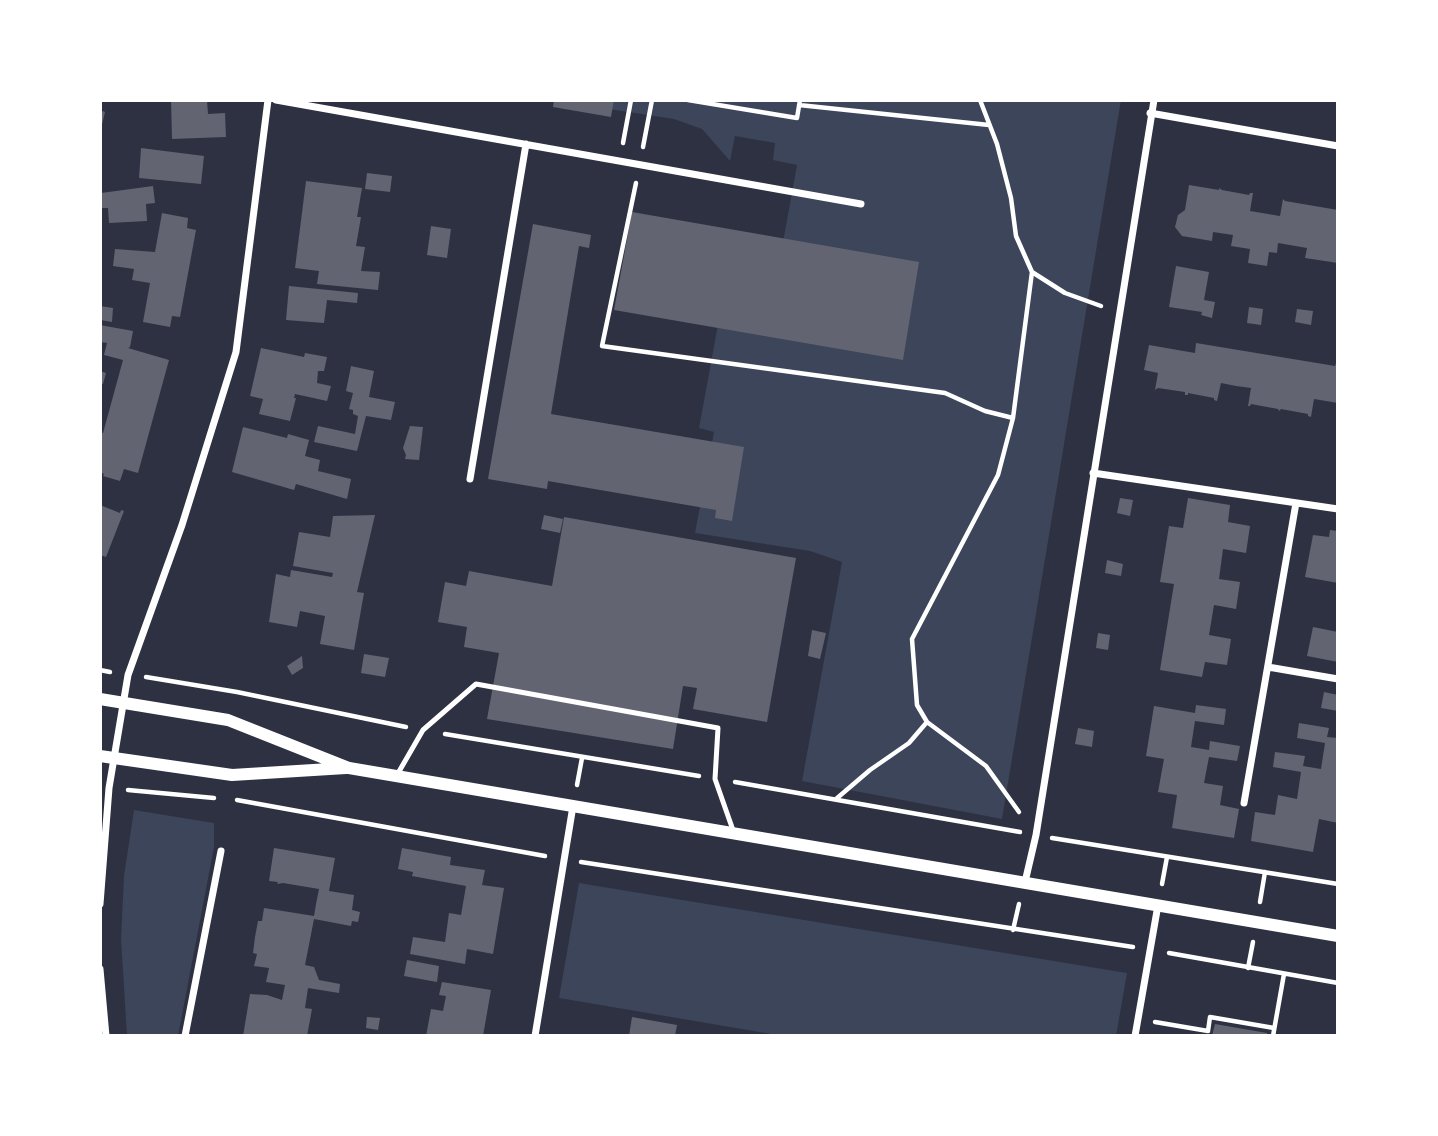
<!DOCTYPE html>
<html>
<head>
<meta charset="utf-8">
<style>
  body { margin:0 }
  #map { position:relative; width:1438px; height:1136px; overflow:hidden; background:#2d3142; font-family:"Work Sans",sans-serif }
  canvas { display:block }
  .frame { position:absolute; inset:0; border:102px solid #fff; pointer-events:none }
</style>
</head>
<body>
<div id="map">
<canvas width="1438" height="1136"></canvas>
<div class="frame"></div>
</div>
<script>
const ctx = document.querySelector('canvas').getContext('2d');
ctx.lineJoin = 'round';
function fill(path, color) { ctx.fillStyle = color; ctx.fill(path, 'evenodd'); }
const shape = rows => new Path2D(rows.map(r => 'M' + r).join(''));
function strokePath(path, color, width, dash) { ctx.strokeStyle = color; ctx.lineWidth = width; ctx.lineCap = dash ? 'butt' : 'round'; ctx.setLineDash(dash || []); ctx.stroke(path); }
const green = shape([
  [550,100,1121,100,1002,819,802,781,842,562,810,551,695,533,714,432,699,428,721,308,783,242,797,165,773,160,775,143,735,136,730,161,702,129,674,119],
  [134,810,214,823,214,847,178,1036,127,1036,121,939,124,876],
  [579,883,1127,973,1116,1036,783,1036,559,998]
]);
const building = shape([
  [171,100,207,100,208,114,225,113,226,137,172,139],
  [554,100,614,100,611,117,553,107],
  [100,110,105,112,101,129,100,129],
  [141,148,204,156,201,184,139,178],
  [367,173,392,176,390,192,365,189],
  [306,181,362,188,357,217,361,217,356,246,365,247,361,271,380,272,378,290,317,284,319,271,295,268],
  [1189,185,1219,190,1219,188,1222,190,1249,195,1250,193,1253,193,1250,211,1280,216,1283,199,1285,201,1338,210,1338,263,1305,258,1307,248,1278,243,1277,253,1269,252,1267,266,1248,263,1250,249,1231,246,1233,235,1213,232,1212,241,1182,236,1175,227,1178,215,1185,210],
  [153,186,155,203,146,204,147,221,109,223,108,208,102,208,101,193],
  [632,212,919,262,903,360,614,310],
  [162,213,188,218,187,228,196,230,180,317,172,316,170,327,143,322,150,283,132,280,134,269,113,266,115,249,155,252],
  [533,224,591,235,589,248,579,246,551,414,744,447,732,521,715,518,716,510,548,481,547,489,488,479],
  [431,226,451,229,447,258,427,255],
  [1176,266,1209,272,1204,300,1215,302,1212,318,1201,315,1202,312,1169,307],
  [289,286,358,293,357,303,327,300,324,323,286,320],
  [100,306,113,308,112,322,100,320],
  [1249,307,1263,309,1261,325,1247,323],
  [1297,309,1313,311,1311,325,1295,322],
  [100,325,133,331,130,347,128,348,169,360,138,473,124,469,120,481,103,476,104,474,100,472,100,432,103,433,123,360,104,355,107,343,100,342],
  [1196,343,1335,366,1338,357,1338,403,1314,399,1311,417,1308,416,1308,414,1281,409,1279,411,1278,409,1251,404,1250,406,1248,406,1251,388,1236,386,1221,383,1217,401,1214,400,1214,398,1188,393,1188,395,1185,395,1185,392,1158,388,1155,390,1158,373,1144,370,1149,345,1195,353],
  [261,348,304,357,305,353,327,357,324,371,318,371,317,383,331,386,327,401,295,394,294,398,296,398,290,421,259,414,263,399,250,396],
  [351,366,374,371,369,397,395,402,391,420,366,416,357,451,314,442,318,426,355,434,358,416,353,414,353,410,349,409,353,393,346,391],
  [100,371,106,373,103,384,100,383],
  [410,426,423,427,419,460,405,459,406,455,403,448],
  [243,427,287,438,288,434,309,440,305,456,320,460,318,471,351,479,347,499,296,484,294,490,232,472],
  [1120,498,1133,500,1130,516,1117,513],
  [1188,498,1230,505,1228,522,1250,526,1246,553,1223,549,1219,579,1240,582,1236,609,1214,605,1209,635,1231,639,1227,665,1205,662,1202,677,1160,670,1174,584,1160,582,1169,526,1183,528],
  [100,505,120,513,121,510,124,511,106,557,100,555],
  [375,515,357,592,364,593,354,650,320,644,325,616,300,611,297,627,269,622,276,574,290,577,291,570,332,577,333,573,293,566,299,532,330,537,333,516],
  [544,515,563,519,560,533,541,529],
  [564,517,796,558,767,722,693,709,697,688,683,686,673,749,487,719,499,653,464,647,467,627,438,622,445,582,466,586,469,571,552,586],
  [1330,530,1338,531,1338,583,1305,577,1313,535,1329,537],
  [1107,560,1123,564,1121,576,1105,573],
  [1313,627,1338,632,1338,662,1307,656],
  [812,630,826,633,820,659,808,656],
  [1098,633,1110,635,1108,650,1096,648],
  [364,654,389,658,385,677,361,673],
  [302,656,303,668,292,675,287,666],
  [1324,692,1338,695,1338,711,1321,708],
  [1196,705,1226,709,1224,725,1195,721,1191,747,1209,750,1210,741,1240,746,1237,761,1209,757,1204,783,1223,786,1220,805,1239,809,1234,838,1172,828,1177,795,1158,792,1164,759,1146,756,1154,706,1195,713],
  [1299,723,1329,728,1327,737,1338,738,1338,823,1319,819,1313,852,1251,841,1255,812,1275,815,1278,795,1297,799,1301,772,1273,767,1275,752,1305,756,1303,766,1321,769,1325,743,1297,738],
  [1078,728,1094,731,1092,747,1075,744],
  [274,848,335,858,329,891,354,895,352,910,360,912,358,922,352,921,351,926,314,919,305,965,314,967,319,980,340,984,339,993,308,988,305,1008,312,1009,307,1036,243,1036,250,994,267,995,282,1000,285,985,266,982,269,968,254,966,257,954,253,953,255,937,258,921,262,921,264,908,314,916,316,904,319,889,283,883,277,884,278,882,269,881],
  [402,848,451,857,450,865,485,870,482,885,504,888,493,954,467,949,465,964,410,954,413,937,445,942,449,913,461,915,466,886,412,876,413,872,398,869],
  [407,960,439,966,437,982,404,976],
  [442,982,491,990,483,1036,426,1036,431,1009,443,1011,446,996,439,995],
  [367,1017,380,1018,378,1030,366,1028],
  [632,1017,677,1025,675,1036,629,1036],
  [1215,1024,1267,1033,1267,1036,1212,1036]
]);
const path = shape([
  [688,100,797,118,800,100],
  [980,100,997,144,1011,198,1016,236,1032,272,1065,293,1101,306],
  [799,105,989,125],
  [623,143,631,100],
  [643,147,652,100],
  [636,183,602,346,945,393,985,411,1013,418],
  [100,670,110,672],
  [146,677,237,692,406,727],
  [445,734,699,776],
  [735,782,1020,832],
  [577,785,582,758],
  [128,790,214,798],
  [836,799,870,770,909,743,927,722],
  [237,800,545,856],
  [1019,812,986,766,927,722,917,705,912,639,998,475,1013,418,1032,272],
  [1052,838,1338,884],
  [581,862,1133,947],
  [1162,884,1167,857],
  [1260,902,1265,872],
  [1013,930,1019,904],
  [1169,953,1338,983],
  [1248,968,1253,942],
  [1155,1022,1208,1031,1210,1017,1274,1028],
  [1273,1036,1284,974]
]);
const service = shape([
  [397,775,423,730,476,684,718,728,715,779,734,833]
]);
const minor = shape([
  [276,100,861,204],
  [1150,113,1338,146],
  [1093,473,1338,509],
  [470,479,526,144],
  [1268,667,1338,679],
  [1244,803,1296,503],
  [1025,882,1036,835,1154,100],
  [100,904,109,788,128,675,182,525,236,352,268,100],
  [100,969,106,1036],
  [185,1036,221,851],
  [535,1036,573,806],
  [1135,1036,1158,905]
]);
const tertiary = shape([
  [100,699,228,720,349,768,1338,936],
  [100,756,232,775,346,768]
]);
fill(green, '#3c4559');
fill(building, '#626471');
strokePath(path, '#fff', 4.5);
strokePath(service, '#fff', 5);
strokePath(minor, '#fff', 7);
strokePath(tertiary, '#fff', 12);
</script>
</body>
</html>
